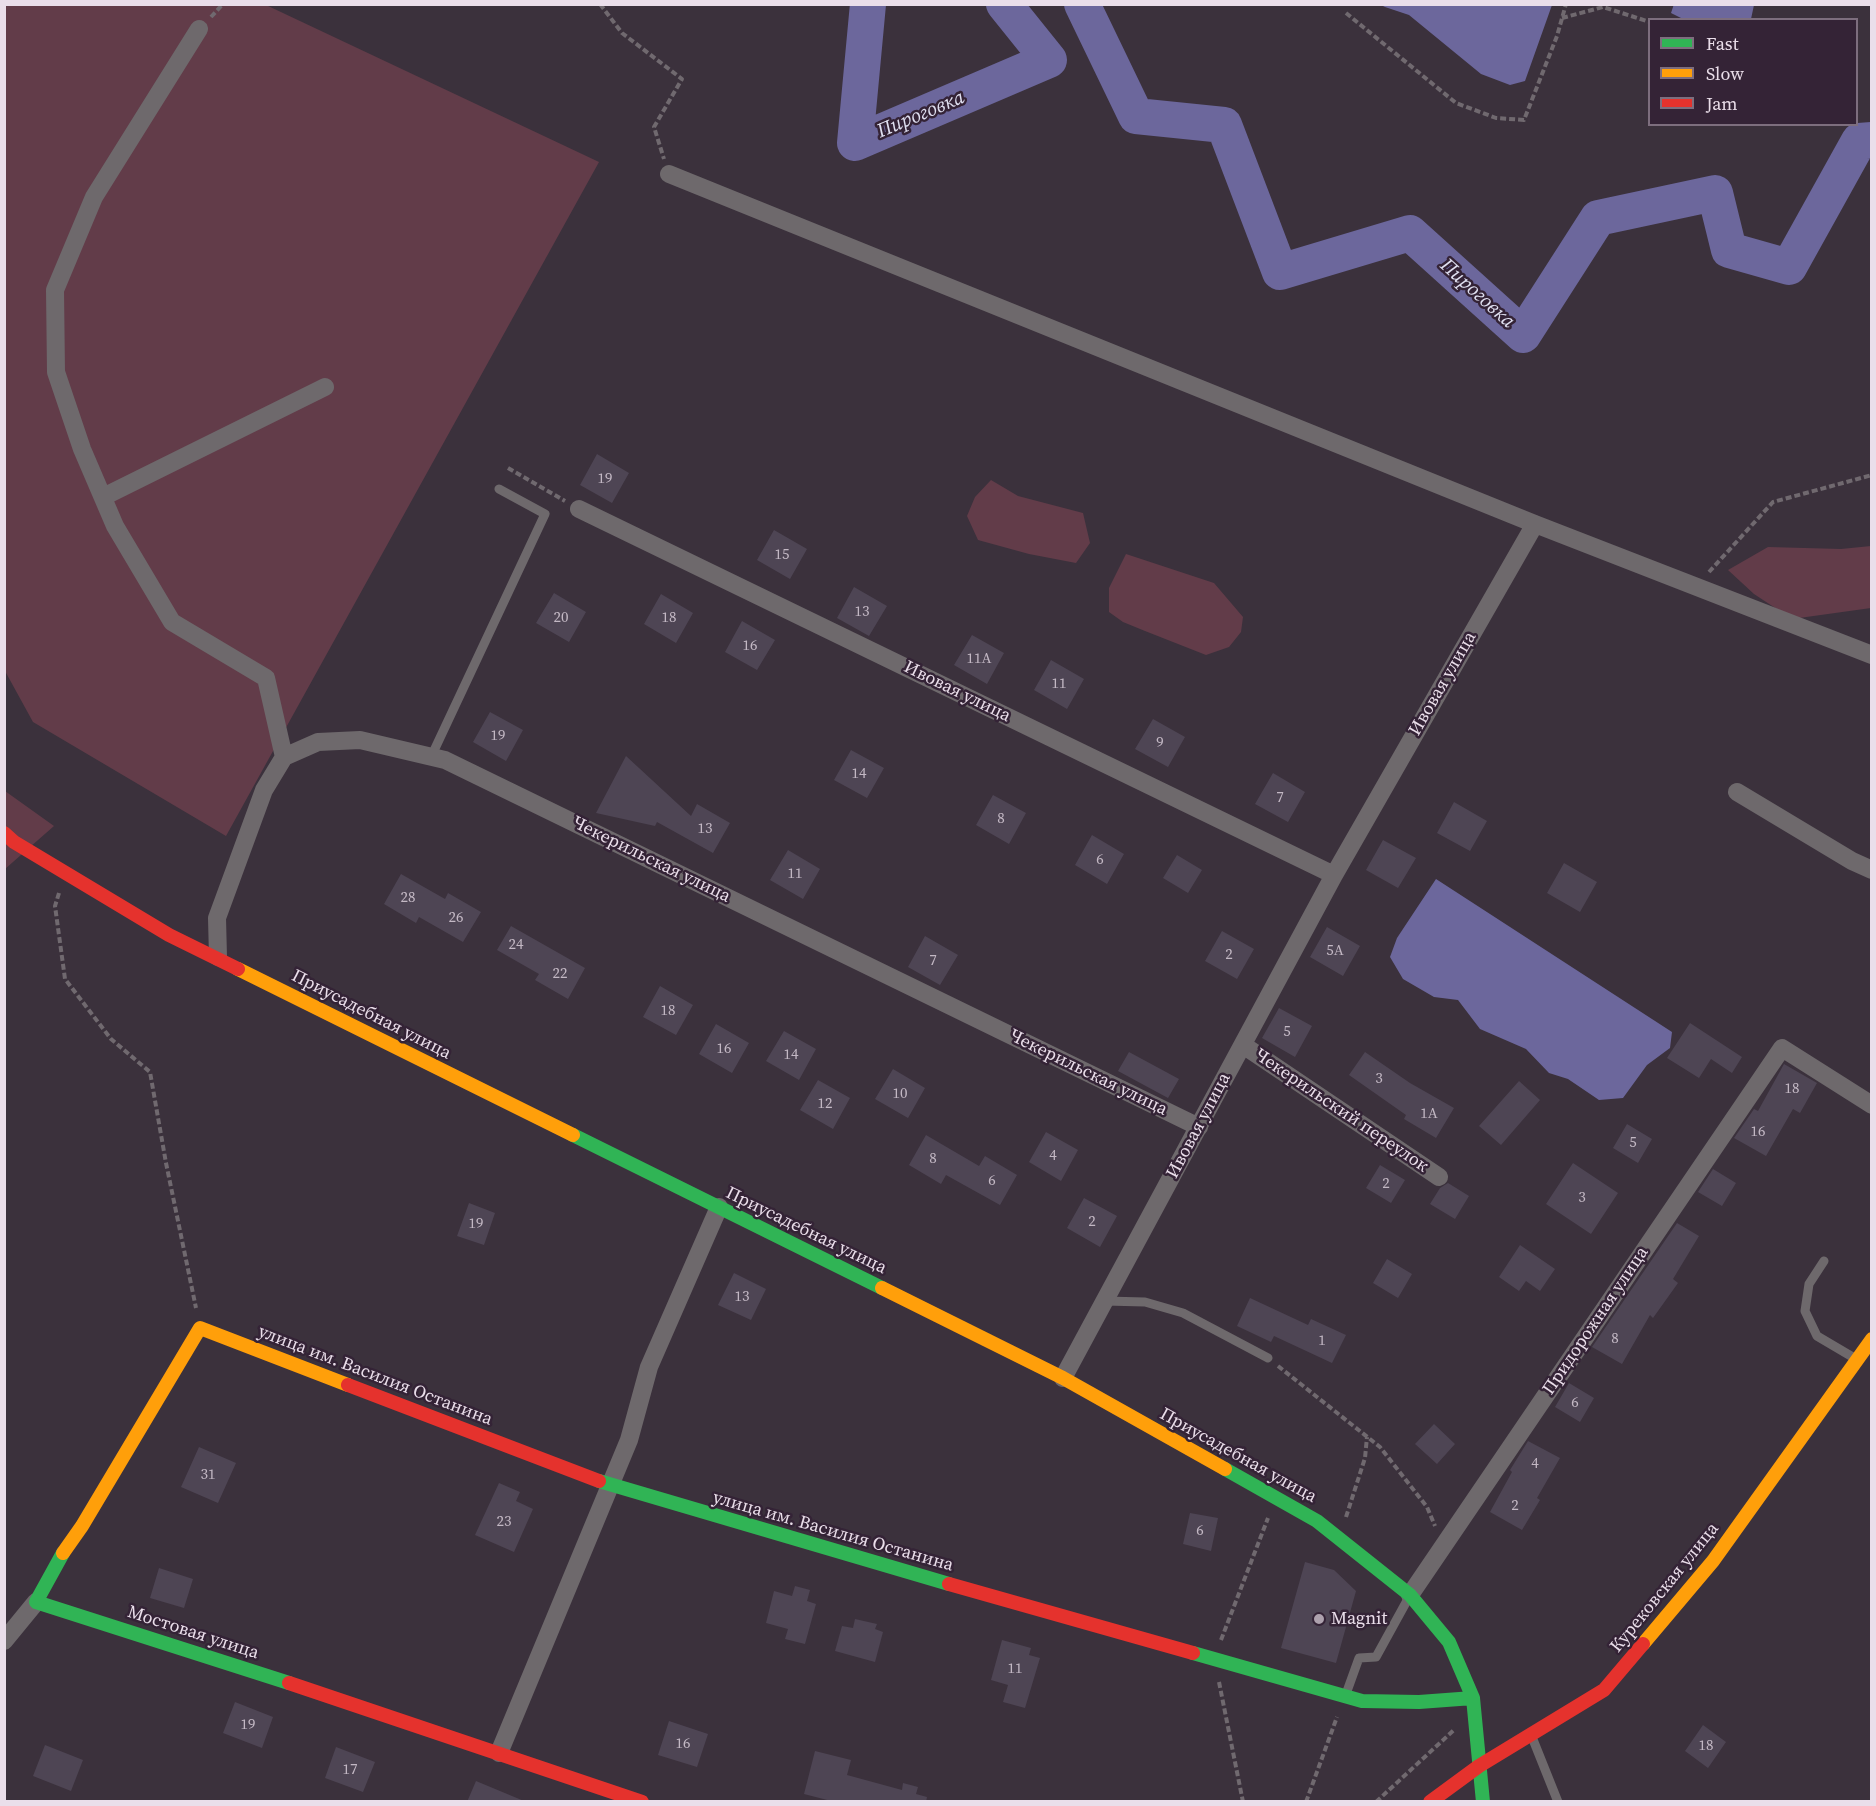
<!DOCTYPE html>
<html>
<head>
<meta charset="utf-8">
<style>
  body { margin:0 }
  #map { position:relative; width:1876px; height:1806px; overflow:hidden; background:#3b313c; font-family:"Source Serif 4",serif }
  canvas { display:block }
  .frame { position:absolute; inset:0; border:6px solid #eadeea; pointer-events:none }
  .legend { position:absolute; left:1648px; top:18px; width:210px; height:108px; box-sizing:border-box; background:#342336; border:2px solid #7d6e7e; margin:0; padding:8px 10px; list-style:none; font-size:18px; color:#eadeea }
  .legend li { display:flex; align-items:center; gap:12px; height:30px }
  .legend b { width:30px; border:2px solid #7d6e7e }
</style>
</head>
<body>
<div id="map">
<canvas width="1876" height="1806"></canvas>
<div class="frame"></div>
<ul class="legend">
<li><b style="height:8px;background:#30b455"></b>Fast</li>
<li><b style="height:8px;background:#ff9f0a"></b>Slow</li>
<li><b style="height:8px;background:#e5322d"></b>Jam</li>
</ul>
</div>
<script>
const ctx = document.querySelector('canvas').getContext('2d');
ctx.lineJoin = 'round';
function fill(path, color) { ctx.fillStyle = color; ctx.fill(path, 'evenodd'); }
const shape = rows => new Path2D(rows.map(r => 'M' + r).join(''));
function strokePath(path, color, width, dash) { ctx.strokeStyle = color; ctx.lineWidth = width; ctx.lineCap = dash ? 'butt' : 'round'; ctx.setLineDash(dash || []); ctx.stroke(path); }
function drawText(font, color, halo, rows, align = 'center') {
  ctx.font = font + ' "Source Serif 4",serif'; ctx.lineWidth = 5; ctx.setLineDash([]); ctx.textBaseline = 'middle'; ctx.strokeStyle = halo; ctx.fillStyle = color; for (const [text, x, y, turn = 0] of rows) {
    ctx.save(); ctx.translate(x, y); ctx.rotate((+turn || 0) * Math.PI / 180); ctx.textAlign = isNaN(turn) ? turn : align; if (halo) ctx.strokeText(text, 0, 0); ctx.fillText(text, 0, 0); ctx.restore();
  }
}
const green = shape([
  [4,5,266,5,599,162,226,836,33,722,5,671],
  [991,480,1018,496,1083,513,1090,543,1076,563,1029,554,978,540,967,516,975,497],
  [1871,546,1871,608,1792,619,1754,594,1728,570,1768,547,1841,549],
  [1126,554,1214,583,1243,617,1241,632,1229,647,1206,655,1145,631,1123,622,1109,612,1109,588],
  [5,791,54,826,5,869]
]);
const water = shape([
  [1674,4,1754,4,1754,5,1751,19,1685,20,1671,13],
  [1381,5,1552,5,1525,81,1510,85,1481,74,1409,15,1385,7],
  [1436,879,1672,1032,1670,1048,1647,1065,1623,1098,1599,1100,1568,1079,1549,1073,1526,1049,1480,1029,1458,1000,1434,997,1403,979,1390,957,1397,938]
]);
const river = shape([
  [868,4,855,143,1049,60,1004,4],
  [1082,4,1136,116,1224,125,1280,272,1410,233,1523,335,1598,218,1715,193,1729,250,1789,267,1859,141,1872,140]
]);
const building = shape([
  [597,454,629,473,612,503,580,485],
  [774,530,807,549,790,579,757,560],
  [854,587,887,606,869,636,837,618],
  [554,593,586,612,569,642,536,623],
  [661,594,693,613,676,643,644,624],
  [742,621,775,640,757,670,725,652],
  [972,635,1004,653,987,684,954,665],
  [1051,660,1084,679,1067,709,1034,690],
  [490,712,523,730,506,761,473,742],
  [1153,719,1185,737,1168,767,1135,749],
  [851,750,884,768,867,798,834,780],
  [626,756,691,816,697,804,730,823,713,853,657,822,655,826,596,813],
  [1273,773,1305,792,1288,822,1255,804],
  [993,795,1026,813,1009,844,976,825],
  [1454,802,1487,821,1470,851,1437,833],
  [1092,835,1124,854,1107,884,1075,865],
  [1383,840,1416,858,1398,888,1366,870],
  [788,850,820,869,803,899,770,880],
  [1177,855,1202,870,1188,893,1163,878],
  [1564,863,1597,882,1580,912,1547,893],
  [401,874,445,899,448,893,481,912,463,942,419,917,416,923,384,904],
  [511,926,585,968,568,999,535,980,539,974,497,950],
  [1327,927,1360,946,1343,976,1310,957],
  [1222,931,1254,949,1237,979,1205,961],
  [925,936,958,955,940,985,908,967],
  [660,986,693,1005,676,1035,643,1017],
  [1279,1008,1312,1026,1295,1057,1262,1038],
  [1690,1023,1742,1057,1732,1073,1711,1059,1699,1078,1667,1058],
  [716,1024,749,1043,732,1073,699,1054],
  [784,1031,816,1049,799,1080,766,1061],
  [1129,1052,1179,1079,1168,1098,1118,1071],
  [1365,1052,1410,1083,1454,1108,1436,1138,1404,1119,1406,1115,1349,1075],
  [1784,1064,1817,1083,1800,1113,1793,1109,1766,1156,1734,1138,1754,1109,1758,1111],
  [893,1069,925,1088,908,1118,875,1099],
  [818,1080,850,1098,833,1129,800,1110],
  [1519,1081,1540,1100,1501,1145,1479,1126],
  [1627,1124,1652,1139,1638,1163,1613,1148],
  [1046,1132,1078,1150,1061,1181,1029,1162],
  [926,1135,979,1166,985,1156,1017,1175,1000,1205,946,1175,941,1184,909,1165],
  [1573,1163,1618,1193,1591,1234,1546,1204],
  [1380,1165,1405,1180,1391,1203,1366,1188],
  [1713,1169,1736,1183,1722,1206,1698,1192],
  [1448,1183,1469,1196,1455,1219,1430,1204,1440,1188],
  [1084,1198,1117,1216,1100,1247,1067,1228],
  [469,1203,495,1213,484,1245,457,1236],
  [1677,1223,1699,1236,1673,1279,1678,1283,1653,1318,1650,1315,1622,1364,1592,1347],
  [1520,1245,1555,1269,1540,1291,1526,1281,1519,1291,1499,1277],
  [1387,1259,1412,1274,1398,1298,1373,1283],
  [734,1273,766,1289,751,1320,718,1305],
  [1250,1298,1308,1325,1311,1319,1346,1335,1332,1363,1274,1336,1271,1342,1237,1326],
  [1569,1383,1594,1398,1580,1422,1555,1407],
  [1434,1424,1455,1444,1437,1464,1415,1444],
  [1528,1441,1560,1458,1537,1498,1540,1500,1522,1530,1490,1512,1512,1472,1510,1470],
  [199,1447,236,1463,218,1503,181,1487],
  [499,1483,520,1492,516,1501,533,1509,514,1552,475,1535],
  [1190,1513,1218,1518,1211,1551,1183,1544],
  [1305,1562,1334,1570,1356,1591,1336,1663,1281,1648],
  [159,1568,193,1579,184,1608,150,1598],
  [795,1586,810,1590,807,1601,816,1604,805,1644,785,1639,788,1629,766,1623,774,1591,792,1596],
  [855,1619,877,1624,875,1629,883,1632,875,1662,835,1651,842,1626,853,1628],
  [1002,1640,1031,1648,1029,1655,1040,1658,1025,1708,1003,1702,1008,1685,991,1680],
  [235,1702,273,1717,262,1748,223,1733],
  [669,1721,708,1734,697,1767,658,1755],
  [1703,1725,1726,1742,1708,1768,1685,1751],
  [45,1745,83,1760,71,1791,33,1776],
  [336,1747,375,1762,363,1792,325,1778],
  [815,1751,851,1760,847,1775,902,1790,903,1783,918,1787,916,1794,927,1797,926,1802,835,1802,804,1794],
  [476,1781,524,1801,524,1802,467,1802]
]);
const path = shape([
  [600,4,622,33,682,79,654,127,664,159],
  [1346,13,1456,103,1496,118,1524,120,1557,36,1566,4],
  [211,17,223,4],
  [1562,18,1603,7,1650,22],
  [508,468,565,501],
  [1709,572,1773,502,1872,475],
  [59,893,55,906,65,979,111,1039,150,1072,166,1163,196,1308],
  [1278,1366,1380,1447,1427,1507,1435,1526],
  [1346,1517,1365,1458,1367,1437],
  [1221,1640,1268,1518],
  [1219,1682,1243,1802],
  [1306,1802,1337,1717],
  [1376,1802,1455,1729]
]);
const lane = shape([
  [431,757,545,514,499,489],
  [1824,1261,1809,1284,1805,1311,1817,1336,1856,1359],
  [1105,1301,1145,1302,1183,1313,1268,1358],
  [1346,1694,1359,1658,1376,1657,1409,1597],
  [1532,1737,1558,1802]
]);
const street = shape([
  [199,29,94,197,55,290,56,372,82,449,115,526,172,622,266,678,284,757],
  [669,174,1535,524,1872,655],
  [103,497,325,387],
  [579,509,1334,875],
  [1737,792,1852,861,1872,870],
  [218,957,217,918,264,790,284,757,318,742,360,740,445,760,1199,1127],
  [1243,1045,1439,1177],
  [1063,1378,1334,875,1535,524],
  [1410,1595,1782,1048,1872,1105],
  [4,1641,36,1602],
  [499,1753,629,1440,649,1367,719,1207]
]);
const fast = shape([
  [573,1135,882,1288],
  [1225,1469,1317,1521,1410,1595,1449,1642,1473,1698,1483,1802],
  [599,1481,949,1584],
  [63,1553,36,1602,289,1683],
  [1193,1653,1362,1701,1419,1702,1473,1698]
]);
const slow = shape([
  [238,969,573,1135],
  [882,1288,1063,1378,1225,1469],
  [63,1553,82,1526,200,1328,348,1385],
  [1643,1644,1713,1561,1872,1339]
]);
const jam = shape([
  [4,833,14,842,169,935,238,969],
  [348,1385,599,1481],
  [949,1584,1193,1653],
  [289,1683,642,1802],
  [1430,1802,1479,1766,1604,1690,1643,1644]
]);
const markers = [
  [1319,1619,6,"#ada1ad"]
];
const numberNames = [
  ["19",605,479],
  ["15",782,555],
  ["13",862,612],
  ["20",561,618],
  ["18",669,618],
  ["16",750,646],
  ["11А",979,659],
  ["11",1059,684],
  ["19",498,736],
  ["9",1160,743],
  ["14",859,774],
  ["7",1280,798],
  ["8",1001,819],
  ["13",705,829],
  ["6",1100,860],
  ["11",795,874],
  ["28",408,898],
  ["26",456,918],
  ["24",516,945],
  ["5А",1335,951],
  ["2",1229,955],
  ["7",933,961],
  ["22",560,974],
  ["18",668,1011],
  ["5",1287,1032],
  ["16",724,1049],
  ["14",791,1055],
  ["3",1379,1079],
  ["18",1792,1089],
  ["10",900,1094],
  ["12",825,1104],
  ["1А",1429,1114],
  ["16",1758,1132],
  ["5",1633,1143],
  ["4",1053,1156],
  ["8",933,1159],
  ["6",992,1181],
  ["2",1386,1184],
  ["3",1582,1198],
  ["2",1092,1222],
  ["19",476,1224],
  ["13",742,1297],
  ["8",1615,1339],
  ["1",1322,1341],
  ["6",1575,1403],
  ["4",1535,1464],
  ["31",208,1475],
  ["2",1515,1506],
  ["23",504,1522],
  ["6",1200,1531],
  ["11",1015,1669],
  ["19",248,1725],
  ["16",683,1744],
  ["18",1706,1746],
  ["17",350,1770]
];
const streetNames = [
  ["Ивовая улица",1443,684,-60],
  ["Ивовая улица",957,692,26],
  ["Чекерильская улица",651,860,26],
  ["Приусадебная улица",371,1015,27],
  ["Чекерильская улица",1088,1073,26],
  ["Чекерильский переулок",1341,1111,34],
  ["Ивовая улица",1199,1126,-62],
  ["Приусадебная улица",806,1231,26],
  ["Придорожная улица",1596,1321,-56],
  ["улица им. Василия Останина",375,1376,21],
  ["Приусадебная улица",1238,1456,29],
  ["улица им. Василия Останина",833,1532,16],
  ["Курековская улица",1665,1588,-51],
  ["Мостовая улица",193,1633,18]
];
const poiNames = [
  ["Magnit",1331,1619]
];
const waterNames = [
  ["Пироговка",921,115,-23],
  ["Пироговка",1477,294,42]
];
fill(green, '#623c49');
fill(water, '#6c679c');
strokePath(river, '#6c679c', 36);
fill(building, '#4e4554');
strokePath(path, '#70696f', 4, [6, 3]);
strokePath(lane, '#6e696c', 9);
strokePath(street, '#6e696c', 18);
strokePath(fast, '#30b455', 14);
strokePath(slow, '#ff9f0a', 14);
strokePath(jam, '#e5322d', 14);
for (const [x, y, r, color] of markers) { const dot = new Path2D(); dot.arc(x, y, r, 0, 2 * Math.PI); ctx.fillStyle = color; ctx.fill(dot); strokePath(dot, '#342336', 2); }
drawText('15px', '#c3b8c4', null, numberNames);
drawText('18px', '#eadeea', '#342336', streetNames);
drawText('18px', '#eadeea', '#342336', poiNames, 'left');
drawText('italic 20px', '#e0e0f1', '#342336', waterNames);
</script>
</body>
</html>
